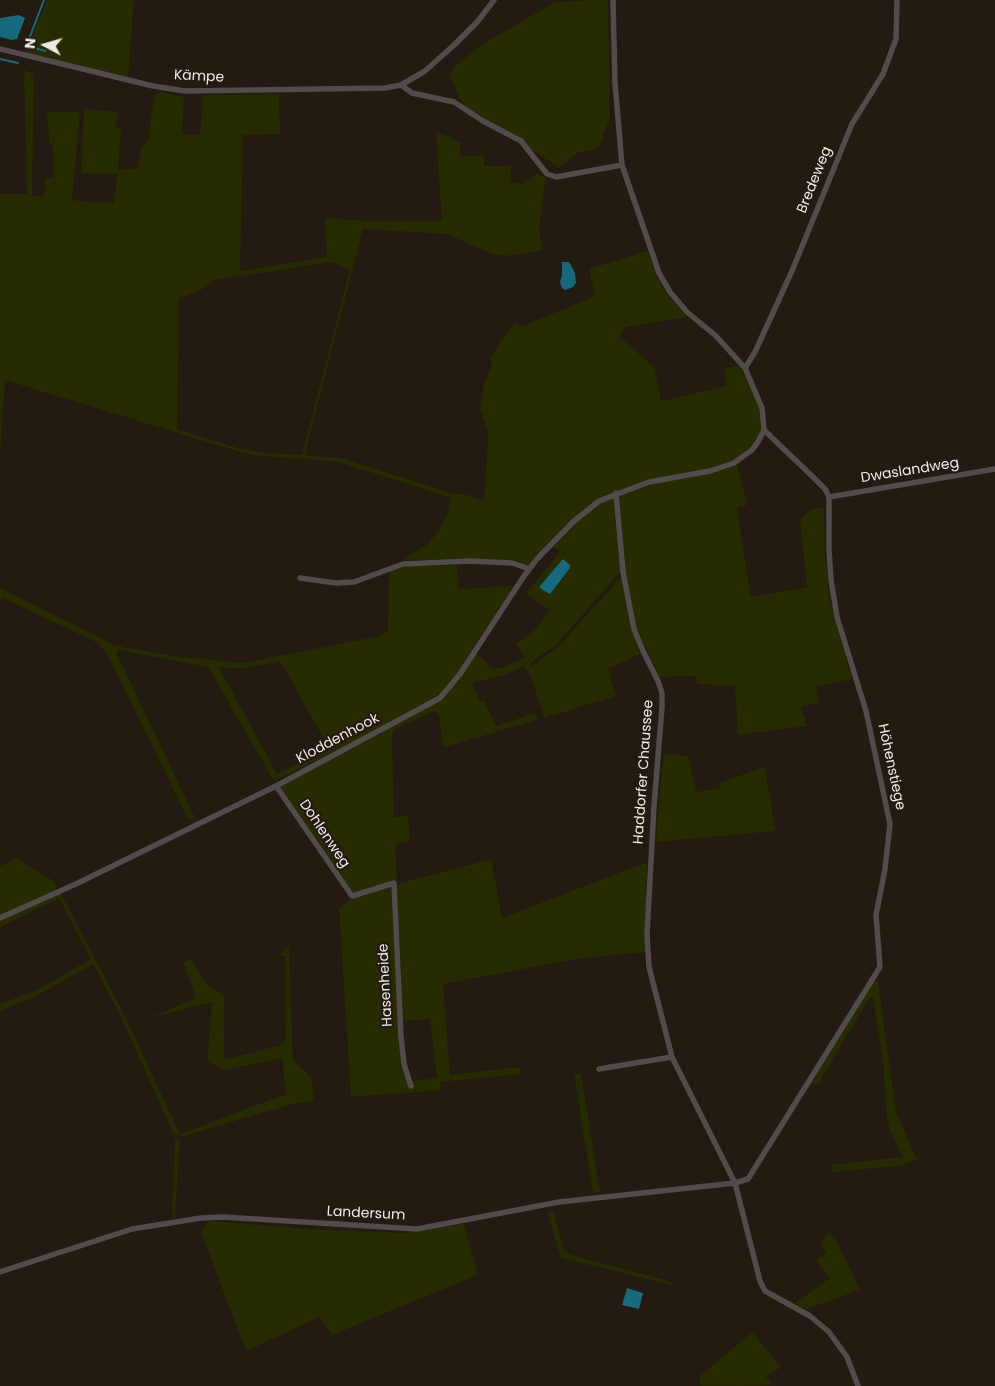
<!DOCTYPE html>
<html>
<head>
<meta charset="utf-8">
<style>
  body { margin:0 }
  #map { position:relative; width:995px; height:1386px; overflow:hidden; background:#231a12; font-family:Poppins,sans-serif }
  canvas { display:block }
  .north { position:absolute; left:20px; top:20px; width:50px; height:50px; -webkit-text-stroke:4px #231a12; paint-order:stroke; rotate:276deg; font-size:14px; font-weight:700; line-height:20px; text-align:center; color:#f0eae4 }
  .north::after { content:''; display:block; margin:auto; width:18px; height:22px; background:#f0eae4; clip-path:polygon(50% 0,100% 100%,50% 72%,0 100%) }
</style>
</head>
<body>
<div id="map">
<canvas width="995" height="1386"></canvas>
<div class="north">N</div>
</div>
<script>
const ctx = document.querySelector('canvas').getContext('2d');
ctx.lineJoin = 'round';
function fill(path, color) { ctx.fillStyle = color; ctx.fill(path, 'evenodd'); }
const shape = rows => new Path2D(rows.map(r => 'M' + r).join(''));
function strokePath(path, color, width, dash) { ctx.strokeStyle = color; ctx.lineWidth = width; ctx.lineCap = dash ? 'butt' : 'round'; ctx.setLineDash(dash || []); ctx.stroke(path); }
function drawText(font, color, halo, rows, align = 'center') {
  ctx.font = font + ' Poppins,sans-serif'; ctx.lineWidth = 4.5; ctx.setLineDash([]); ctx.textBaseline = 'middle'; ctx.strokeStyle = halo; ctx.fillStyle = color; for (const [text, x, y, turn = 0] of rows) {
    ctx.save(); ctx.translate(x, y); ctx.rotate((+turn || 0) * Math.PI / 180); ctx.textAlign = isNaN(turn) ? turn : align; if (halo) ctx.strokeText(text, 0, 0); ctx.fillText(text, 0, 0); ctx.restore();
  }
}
const green = shape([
  [47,0,134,0,128,77,25,53],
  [596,0,606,0,608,2,610,117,599,148,577,153,559,168,531,149,523,140,514,134,491,124,466,107,459,97,450,75,454,67,480,46,555,2],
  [24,70,34,74,32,195,44,197,46,178,54,178,53,148,49,141,47,112,80,112,72,200,91,202,114,203,117,174,81,173,84,109,118,112,116,127,121,128,118,170,138,168,142,147,148,141,154,97,159,92,184,97,182,134,200,135,203,95,279,94,280,134,243,135,240,271,327,257,325,218,365,221,442,221,436,133,452,137,451,140,460,142,460,157,484,155,484,166,511,166,510,182,522,184,536,174,546,177,539,228,542,250,535,252,505,256,492,254,447,234,363,229,305,453,309,456,341,458,451,493,467,495,484,501,488,443,488,432,480,409,484,384,492,365,490,360,501,340,515,323,523,326,595,296,589,269,647,251,649,253,656,276,667,294,688,317,626,327,620,334,620,337,654,367,661,401,727,386,724,369,740,365,759,407,761,430,758,438,751,448,732,461,711,468,649,480,597,499,528,566,487,559,403,560,429,543,439,530,447,515,451,498,335,461,259,456,240,452,8,381,5,384,0,455,0,194,27,194],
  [331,262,350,269,302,455,268,453,241,449,177,429,179,298,198,292,215,280],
  [737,463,747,505,737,508,751,597,807,587,800,520,811,509,824,508,825,557,830,601,852,679,816,687,819,702,801,707,807,726,738,735,735,686,697,684,696,676,660,677,636,629,621,571,555,646,529,664,531,666,557,648,622,576,632,630,640,654,608,669,616,696,544,718,531,676,524,666,505,675,472,683,480,702,484,700,496,726,535,713,537,720,445,747,443,746,439,714,433,711,394,730,392,736,394,817,408,816,410,841,395,844,397,879,352,893,279,786,382,733,382,728,274,781,208,667,118,650,117,654,195,818,188,819,107,654,98,643,3,598,0,601,0,588,112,644,127,648,182,657,243,663,380,636,388,631,389,577,388,570,404,566,457,566,459,589,515,586,472,649,492,668,501,668,525,657,516,644,536,629,549,610,526,593,560,552,554,546,575,523,600,502,651,483],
  [280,661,329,748,277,774,219,667,228,668,246,668],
  [664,754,688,756,696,792,720,788,719,783,764,767,770,795,775,831,656,842,658,808],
  [16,858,55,882,58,893,60,892,121,1008,180,1134,286,1094,282,1058,224,1070,207,1061,212,1002,149,1018,196,998,183,962,191,959,210,988,224,994,224,1060,281,1045,286,1039,285,956,278,955,289,947,293,1060,311,1077,314,1101,297,1103,180,1137,175,1218,172,1219,175,1140,180,1137,180,1135,174,1135,119,1013,93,964,36,996,0,1011,0,1004,37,990,91,959,59,898,0,927,0,866],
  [491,859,502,918,647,862,645,952,576,959,443,984,450,1075,520,1067,521,1074,439,1082,441,1090,351,1097,339,908,352,898,392,886,407,1082,437,1078,430,1019,403,1021,397,884],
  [878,981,896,1112,917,1160,898,1166,832,1172,831,1165,903,1157,890,1130,887,1118,883,1061,873,998,870,997,822,1077,821,1083,811,1084,873,982],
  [574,1074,581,1074,600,1192,593,1193],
  [553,1210,563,1248,568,1254,672,1282,671,1285,561,1258,547,1212],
  [209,1221,309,1229,403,1233,464,1224,478,1275,332,1335,320,1317,246,1351,201,1232],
  [829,1233,836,1240,860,1290,807,1309,800,1307,795,1303,830,1278,816,1261,826,1252,821,1245,823,1242,821,1240],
  [752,1332,781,1367,766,1377,773,1385,701,1386,699,1377]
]);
const water = shape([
  [19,15,25,18,17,39,12,40,0,37,0,18],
  [562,262,569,262,575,273,576,283,573,287,565,290,562,288,560,282,562,275],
  [563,559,570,565,570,568,550,594,548,593,540,588,540,586],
  [627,1288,643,1293,639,1309,622,1305]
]);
const stream = shape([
  [26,47,44,0],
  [34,48,45,51],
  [0,59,18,63]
]);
const minor = shape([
  [0,49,153,86,185,91,385,88,401,85,425,71,453,46,478,21,494,0],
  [401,85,412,93,454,102,483,121,521,141,547,174,556,177,622,165],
  [745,368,755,352,792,271,852,124,883,74,896,39,897,0],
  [616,493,623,572,634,629,643,651,658,681,662,693,662,707,654,806,647,934,649,967,672,1057,735,1183,760,1281,765,1291,810,1316,829,1332,847,1357,858,1386],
  [829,497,995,469],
  [300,578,336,583,354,582,403,564,470,561,512,563,529,569],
  [276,786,352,896,394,883,401,1037,404,1064,411,1086],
  [0,918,78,883,276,786,440,698,460,674,524,576,537,559,573,522,599,501,649,482,710,471,734,463,752,450,758,442,764,430,762,408,745,368,716,336,687,312,670,292,659,273,622,165,615,83,613,0],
  [599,1069,672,1057],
  [0,1272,132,1229,201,1218,223,1217,417,1229,559,1202,735,1183,748,1179,880,967,876,915,885,869,890,824,866,711,837,617,831,580,829,549,829,497,825,489,812,476,764,430]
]);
const streetNames = [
  ["Kämpe",199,77,3],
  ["Bredeweg",815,180,-68],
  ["Dwaslandweg",910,471,-9],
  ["Kloddenhook",338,739,-28],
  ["Höhenstiege",891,767,78],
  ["Haddorfer Chaussee",644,772,-86],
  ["Dohlenweg",324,834,56],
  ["Hasenheide",386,985,-93],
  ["Landersum",366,1214,3]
];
fill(green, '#262b00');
fill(water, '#176a7d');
strokePath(stream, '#176a7d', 2);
strokePath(minor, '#524b4c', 5.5);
drawText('14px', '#f0eae4', '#231a12', streetNames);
</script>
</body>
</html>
